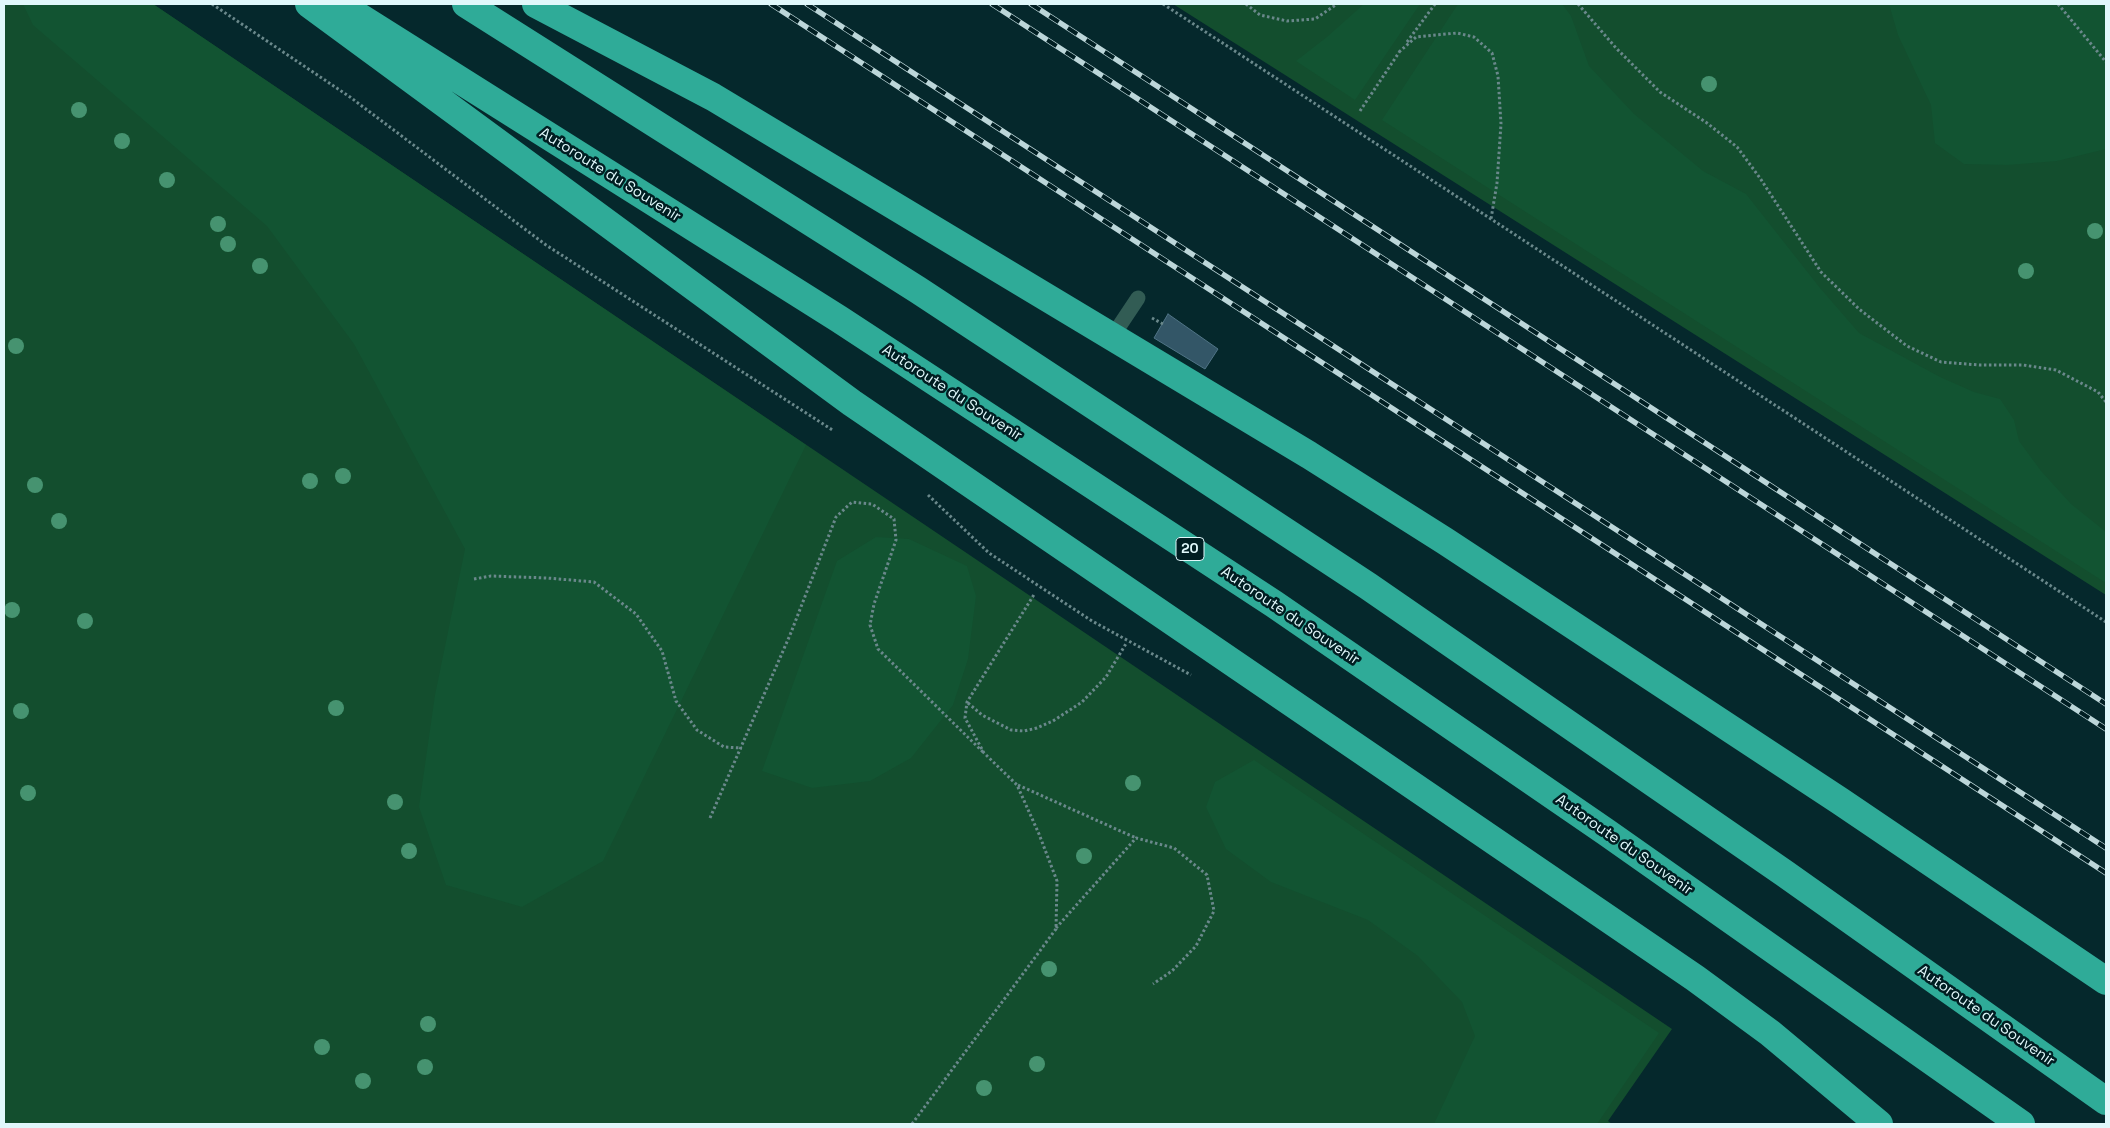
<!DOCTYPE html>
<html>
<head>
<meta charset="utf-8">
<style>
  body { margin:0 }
  #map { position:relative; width:2110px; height:1128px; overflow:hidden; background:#05282c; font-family:"Space Grotesk",sans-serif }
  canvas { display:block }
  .frame { position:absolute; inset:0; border:5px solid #e0f8fb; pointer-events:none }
</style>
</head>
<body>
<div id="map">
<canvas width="2110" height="1128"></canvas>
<div class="frame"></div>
</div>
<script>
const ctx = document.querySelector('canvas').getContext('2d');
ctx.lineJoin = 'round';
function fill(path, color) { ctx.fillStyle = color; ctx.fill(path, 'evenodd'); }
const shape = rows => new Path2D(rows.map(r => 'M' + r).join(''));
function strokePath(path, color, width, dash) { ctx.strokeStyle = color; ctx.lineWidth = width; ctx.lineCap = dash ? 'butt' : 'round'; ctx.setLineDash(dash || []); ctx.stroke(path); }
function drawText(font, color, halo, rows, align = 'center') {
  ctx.font = font + ' "Space Grotesk",sans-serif'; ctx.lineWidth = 5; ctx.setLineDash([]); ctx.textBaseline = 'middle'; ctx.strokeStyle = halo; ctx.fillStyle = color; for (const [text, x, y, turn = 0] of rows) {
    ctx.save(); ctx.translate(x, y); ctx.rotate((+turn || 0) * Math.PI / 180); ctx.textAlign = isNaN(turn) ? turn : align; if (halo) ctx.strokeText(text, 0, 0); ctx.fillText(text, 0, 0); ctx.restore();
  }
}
const green = shape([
  [4,4,153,4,1672,1029,1608,1121,1612,1124,4,1124],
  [1173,4,2106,4,2106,595]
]);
const forest = shape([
  [23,4,153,4,806,445,603,861,522,907,446,885,419,807,435,695,465,549,354,344,267,226,33,25],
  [1364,4,1420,4,1355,100,1296,61,1327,37],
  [1458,4,1562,4,1571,16,1589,66,1634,114,1703,171,1746,194,1820,288,1859,333,1940,377,1974,392,2000,399,2014,420,2019,441,2041,471,2071,504,2106,532,2106,583,1382,120],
  [1889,4,2106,4,2106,149,2057,161,2008,165,1964,164,1935,143,1931,105,1898,35],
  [876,537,909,539,967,566,976,596,968,659,953,705,911,758,870,781,812,788,762,771,837,561],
  [1254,760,1659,1033,1597,1124,1434,1124,1475,1036,1462,1002,1418,956,1368,920,1271,882,1226,849,1206,807,1215,782]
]);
const building = shape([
  [1168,314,1218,349,1205,369,1154,338,1168,314]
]);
const path = shape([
  [212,4,350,97,546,245,834,431],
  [1163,4,2106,622],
  [1246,4,1260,15,1287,21,1315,19,1337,4],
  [1578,4,1616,48,1660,92,1707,123,1737,147,1760,178,1821,272,1859,309,1907,346,1941,362,1979,365,2023,365,2056,370,2098,392,2106,402],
  [2058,4,2106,62],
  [1407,42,1435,4],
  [1399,52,1416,37,1457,33,1474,37,1492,53,1498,76,1501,124,1497,183,1491,219],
  [1360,111,1400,51],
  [1152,318,1163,324],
  [928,495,989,553,1092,621,1191,675],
  [474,579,491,576,547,578,594,582,636,614,662,651,676,701,697,730,724,747,742,748],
  [968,703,982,715,1011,730,1024,731,1037,728,1053,721,1082,702,1106,677,1127,642],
  [1018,785,1136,838],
  [710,818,790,635,836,517,852,502,872,504,894,519,896,540,874,604,870,625,878,649,984,753],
  [1056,928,1136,838,1174,848,1207,875,1214,911,1196,946,1172,971,1153,984],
  [912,1124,1056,929,1057,881,1039,834,1017,785,984,753,965,718,967,702,1035,593]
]);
const service = shape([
  [1112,337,1138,298]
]);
const motorway = shape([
  [309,4,852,403,1695,978,1770,1033,1879,1124],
  [339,4,839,319,1274,604,1606,832,2021,1124],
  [466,4,918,290,1368,586,1784,873,2106,1101],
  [536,4,713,97,1309,455,1445,541,1840,801,2106,981]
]);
const rail = shape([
  [771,4,2106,873],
  [807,4,2106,848],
  [992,4,2106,729],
  [1031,4,2106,704]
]);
const trees = [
  [1709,84],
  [79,110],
  [122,141],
  [167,180],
  [218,224],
  [2095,231],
  [228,244],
  [260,266],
  [2026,271],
  [16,346],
  [343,476],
  [310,481],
  [35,485],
  [59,521],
  [12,610],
  [85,621],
  [336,708],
  [21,711],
  [1133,783],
  [28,793],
  [395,802],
  [409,851],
  [1084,856],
  [1049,969],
  [428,1024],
  [322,1047],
  [1037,1064],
  [425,1067],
  [363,1081],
  [984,1088]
];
const shields = [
  [1190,549,28]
];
const shieldNames = [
  ["20",1190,549]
];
const streetNames = [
  ["Autoroute du Souvenir",610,175,32],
  ["Autoroute du Souvenir",952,393,33],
  ["Autoroute du Souvenir",1290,616,34],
  ["Autoroute du Souvenir",1624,845,35],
  ["Autoroute du Souvenir",1986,1016,35]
];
fill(green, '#134e2e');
fill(forest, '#125432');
fill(building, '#335667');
strokePath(building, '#507486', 1);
strokePath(path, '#6a888b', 3, [2.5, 2.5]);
strokePath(service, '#325c54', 15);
strokePath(motorway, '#2fab98', 28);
strokePath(rail, '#bcd6d9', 5.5);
strokePath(rail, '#001e22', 4, [11]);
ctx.fillStyle = '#469370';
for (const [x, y] of trees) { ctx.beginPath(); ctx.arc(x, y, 8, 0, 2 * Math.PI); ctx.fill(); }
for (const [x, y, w] of shields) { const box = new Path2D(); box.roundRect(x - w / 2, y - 11.5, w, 23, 4); ctx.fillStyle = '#001e22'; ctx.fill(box); strokePath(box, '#e0f8fb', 1); }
drawText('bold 14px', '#e0f8fb', null, shieldNames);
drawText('15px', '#e0f8fb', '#001e22', streetNames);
</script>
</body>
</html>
